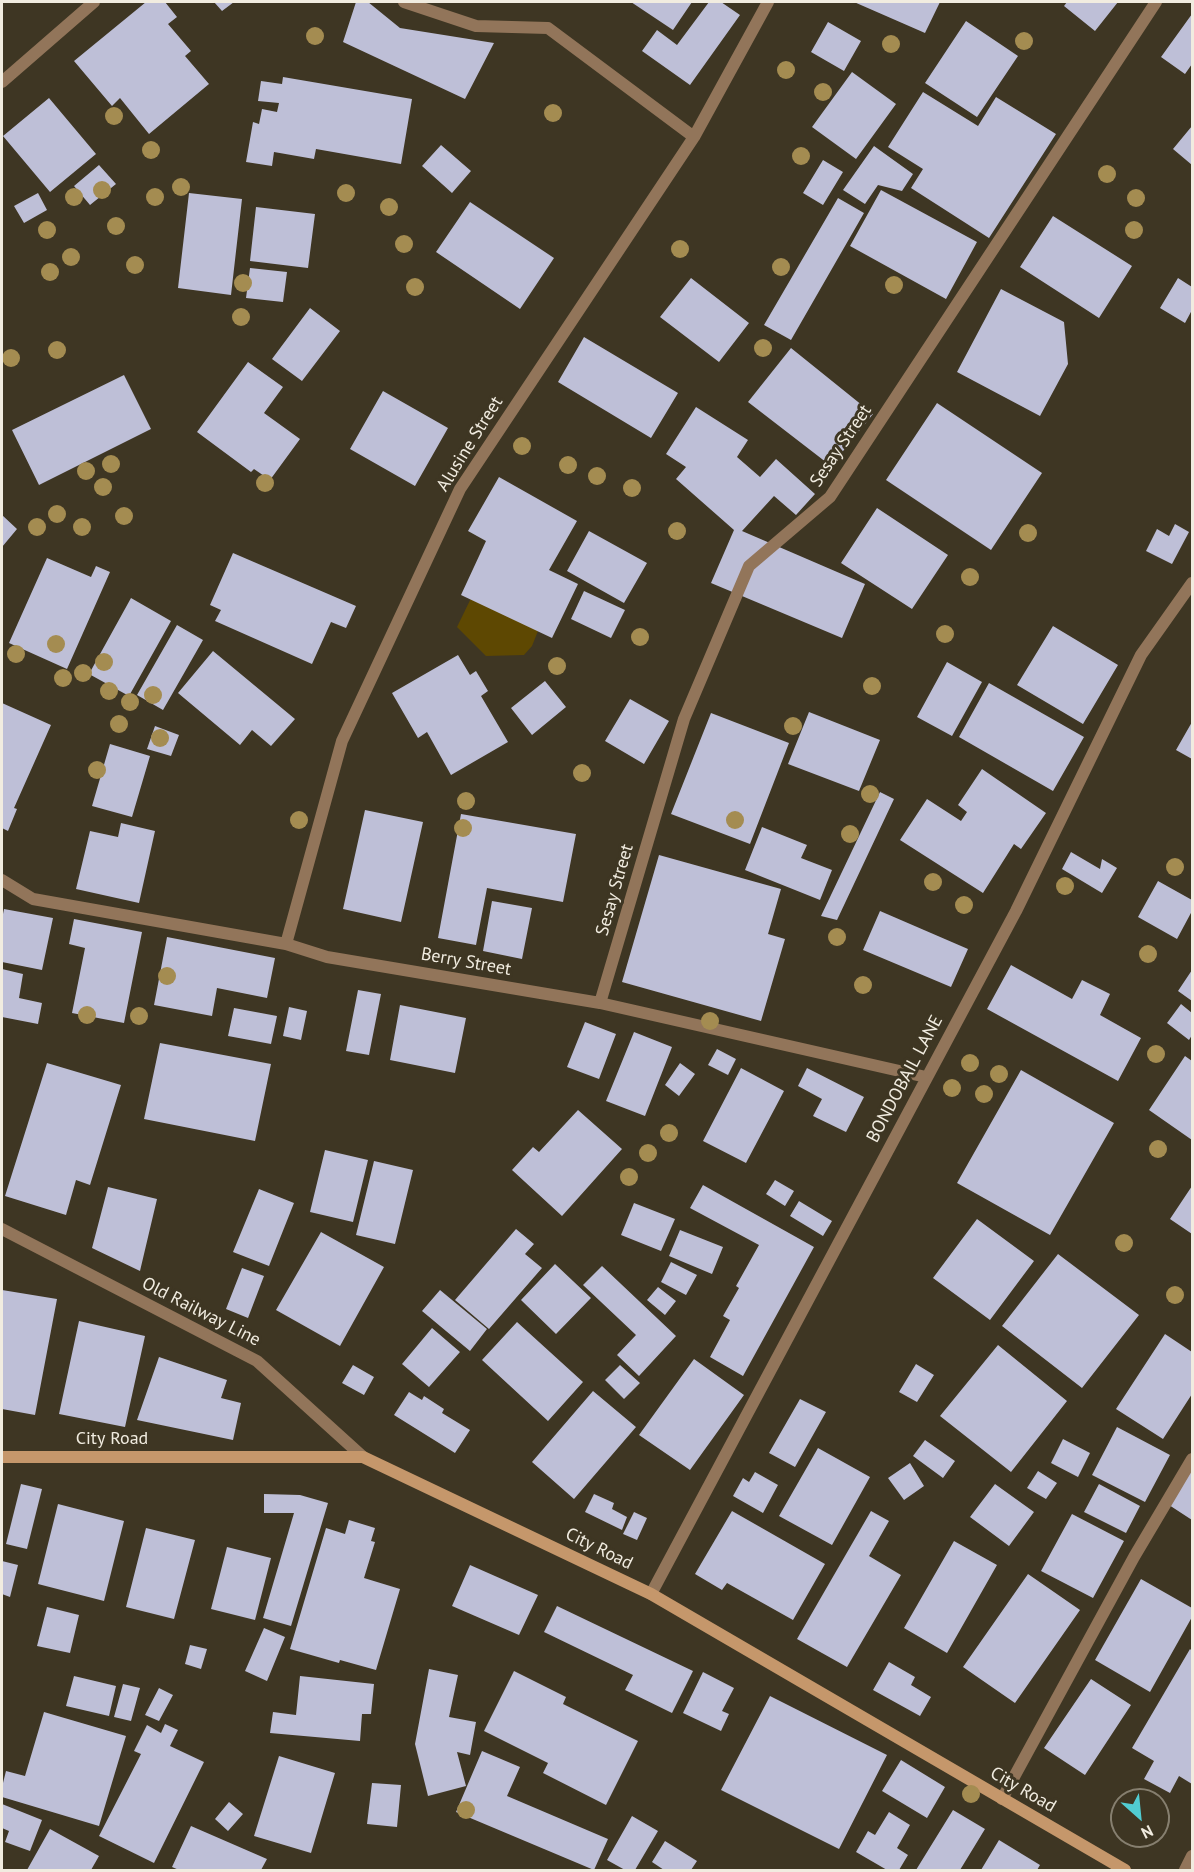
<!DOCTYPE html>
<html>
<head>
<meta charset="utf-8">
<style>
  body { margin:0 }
  #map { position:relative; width:1194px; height:1872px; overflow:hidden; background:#3e3623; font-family:"PT Sans",sans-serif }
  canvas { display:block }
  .frame { position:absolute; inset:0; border:3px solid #f1ece0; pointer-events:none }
  .north { position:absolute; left:1110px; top:1788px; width:60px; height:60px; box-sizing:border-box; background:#3e3623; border:2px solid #867f6f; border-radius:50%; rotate:153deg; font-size:16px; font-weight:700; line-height:24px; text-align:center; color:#f1ece0 }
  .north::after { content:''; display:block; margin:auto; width:21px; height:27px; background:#51ccd2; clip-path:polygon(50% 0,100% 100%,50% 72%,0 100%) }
</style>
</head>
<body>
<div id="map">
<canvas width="1194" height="1872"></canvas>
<div class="frame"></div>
<div class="north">N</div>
</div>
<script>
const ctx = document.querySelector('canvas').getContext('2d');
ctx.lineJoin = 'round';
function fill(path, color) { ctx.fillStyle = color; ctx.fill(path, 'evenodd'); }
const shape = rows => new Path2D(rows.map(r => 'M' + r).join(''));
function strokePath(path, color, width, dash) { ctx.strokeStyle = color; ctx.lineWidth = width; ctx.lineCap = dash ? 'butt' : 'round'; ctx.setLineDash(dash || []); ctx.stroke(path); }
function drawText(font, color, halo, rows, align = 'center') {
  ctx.font = font + ' "PT Sans",sans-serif'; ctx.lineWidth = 6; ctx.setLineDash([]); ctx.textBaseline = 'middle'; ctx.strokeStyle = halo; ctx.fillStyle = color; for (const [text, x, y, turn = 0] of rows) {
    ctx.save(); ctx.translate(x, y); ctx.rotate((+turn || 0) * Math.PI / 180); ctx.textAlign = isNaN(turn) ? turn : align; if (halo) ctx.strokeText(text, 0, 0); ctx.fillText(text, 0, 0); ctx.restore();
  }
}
const green = shape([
  [475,590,540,626,532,646,524,655,486,656,457,627]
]);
const building = shape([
  [146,2,165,2,177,17,168,24,191,51,185,56,209,84,149,134,120,98,112,106,74,61],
  [214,2,234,2,222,11],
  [356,2,368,2,400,28,494,43,465,99,343,42],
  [631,2,692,2,673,30],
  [709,2,721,2,740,15,690,85,642,51,657,30,677,45],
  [854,2,940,2,925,33],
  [1067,2,1118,2,1095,31,1064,6],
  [1192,14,1192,64,1185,74,1161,57],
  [966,21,1018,56,977,117,925,83],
  [828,22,861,41,844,71,811,52],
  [852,72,896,104,856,159,812,127],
  [283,77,412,99,401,164,316,149,314,159,274,152,272,166,246,162,253,122,259,124,262,109,277,112,279,103,258,101,261,81,282,84],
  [923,92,978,126,996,97,1056,134,989,238,911,188,923,169,888,147],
  [49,98,96,154,50,192,3,136],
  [1192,126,1192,165,1173,149],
  [441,145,471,171,452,193,422,166],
  [874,146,913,174,902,191,878,185,865,204,843,190],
  [823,160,843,172,823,205,803,193],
  [99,165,116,184,90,205,74,186],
  [881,190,977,242,946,299,850,246],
  [38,193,47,210,24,223,14,206],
  [189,193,242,199,231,295,178,288],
  [838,198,864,213,791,340,764,325],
  [470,202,554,258,520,309,436,252],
  [256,207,315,214,308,268,250,261],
  [1053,216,1132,266,1099,318,1020,267],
  [250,268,287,272,283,302,246,298],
  [691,278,749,323,719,362,660,317],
  [1178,278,1192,287,1192,310,1185,323,1160,308],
  [1001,289,1064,322,1068,364,1040,416,957,372],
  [310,308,340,331,302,381,272,359],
  [584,337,678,393,651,438,558,382],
  [791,348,873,414,831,466,748,402],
  [248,362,283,387,264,413,300,439,270,480,254,469,251,472,197,432],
  [124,375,151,429,39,485,12,430],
  [383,391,448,428,415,486,350,449],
  [937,403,1042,473,991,550,886,480],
  [696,407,748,440,737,457,760,477,776,459,815,494,796,515,774,496,742,531,865,584,842,638,711,583,734,530,676,479,686,467,666,454],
  [499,477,577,521,549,570,578,584,552,638,461,595,486,541,468,531],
  [877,508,948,555,912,609,841,563],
  [2,515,17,529,2,547],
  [1175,524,1189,532,1172,564,1146,551,1157,529,1169,536],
  [589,531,647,563,624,603,567,571],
  [233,553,356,606,346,628,331,622,312,664,215,621,221,610,210,605],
  [47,558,91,577,96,566,110,572,67,669,9,643],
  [584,591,625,610,611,638,571,619],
  [131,598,171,621,129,696,89,674],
  [177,625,203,640,163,710,137,695],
  [1053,626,1118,665,1083,724,1017,685],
  [213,651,295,719,271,746,252,730,240,745,178,693],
  [458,655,470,675,476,671,488,691,481,696,508,742,451,775,427,732,418,738,392,693],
  [947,662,982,682,952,736,917,717],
  [545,681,566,707,532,735,511,708],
  [989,683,1084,737,1053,791,959,737],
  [630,699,669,721,644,764,605,741],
  [2,703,51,725,14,808,17,809,8,831,2,828],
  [809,712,880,740,859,791,788,764],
  [711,713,789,743,750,844,671,814],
  [1192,722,1192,759,1176,750],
  [155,726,179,735,171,756,147,749],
  [110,744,150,756,132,817,92,806],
  [982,769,1046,813,1021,849,1014,844,983,893,900,840,927,799,961,821,967,812,958,805],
  [880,792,894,799,837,920,821,916],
  [365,810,423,822,401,922,343,909],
  [461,814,576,834,563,902,487,888,476,945,438,938],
  [121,823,155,831,139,903,76,889,90,831,118,837],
  [762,827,807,845,801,858,832,870,820,900,745,870],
  [1071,852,1100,869,1102,859,1117,868,1102,893,1062,869],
  [659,855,781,889,768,934,785,939,761,1021,622,982],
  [1158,881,1192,900,1192,911,1177,939,1138,917],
  [492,901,532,908,522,959,483,951],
  [4,909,53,918,42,970,2,962,2,919],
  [880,911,968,949,951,987,863,950],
  [74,919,142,932,124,1023,72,1013,85,948,69,944],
  [167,937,275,958,267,998,217,988,212,1016,154,1005],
  [1011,965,1072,999,1082,980,1110,994,1100,1015,1141,1038,1118,1081,987,1009],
  [2,969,23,974,19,998,42,1003,38,1024,2,1017],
  [1192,970,1192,1001,1178,991],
  [358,990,381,994,369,1055,346,1051],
  [1181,1004,1192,1013,1192,1035,1189,1040,1167,1023],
  [400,1005,466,1018,455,1073,390,1060],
  [289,1007,307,1011,301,1040,283,1036],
  [234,1008,277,1016,271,1044,228,1036],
  [585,1022,616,1034,599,1079,567,1067],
  [634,1032,672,1047,645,1116,606,1101],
  [160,1043,271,1064,255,1141,144,1119],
  [717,1049,736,1059,728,1075,708,1065],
  [1185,1056,1192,1061,1192,1140,1149,1110],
  [47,1063,121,1085,90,1185,76,1180,66,1215,5,1196],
  [680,1063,695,1074,679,1096,665,1085],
  [741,1068,784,1091,746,1163,703,1141],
  [807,1068,864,1097,846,1132,813,1116,822,1099,798,1086],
  [1021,1070,1114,1123,1050,1235,957,1183],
  [578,1110,622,1149,562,1216,512,1170,533,1147,539,1152],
  [325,1150,368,1160,353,1222,310,1212],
  [374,1161,413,1170,395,1244,356,1235],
  [775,1180,794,1191,785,1206,766,1194],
  [703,1185,814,1247,743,1376,710,1357,730,1320,723,1316,739,1288,736,1286,759,1245,690,1208],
  [1192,1186,1192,1234,1170,1219],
  [108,1187,157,1199,140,1271,92,1248],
  [259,1189,294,1203,269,1266,233,1252],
  [799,1201,832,1221,823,1236,790,1216],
  [634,1203,675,1219,661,1251,621,1235],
  [977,1219,1034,1261,990,1320,933,1278],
  [516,1229,534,1244,525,1254,542,1268,489,1329,455,1300],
  [680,1230,723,1247,712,1274,669,1256],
  [321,1232,384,1267,340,1346,276,1310],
  [1058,1254,1139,1315,1082,1388,1002,1326],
  [671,1262,697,1275,686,1295,661,1282],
  [555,1264,591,1298,556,1334,521,1300],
  [602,1266,676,1336,639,1376,617,1355,636,1335,583,1285],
  [242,1268,264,1276,248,1318,226,1309],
  [658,1287,676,1301,665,1315,647,1300],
  [2,1290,57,1299,35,1415,2,1409],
  [440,1290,487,1329,470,1351,422,1311],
  [79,1321,145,1336,125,1427,59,1414],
  [517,1322,583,1382,548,1421,482,1360],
  [432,1328,460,1352,429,1387,402,1364],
  [1165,1334,1192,1352,1192,1394,1163,1439,1116,1409],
  [998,1345,1067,1401,1011,1472,940,1416],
  [159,1357,227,1380,221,1398,241,1403,233,1440,137,1420],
  [694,1359,744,1395,690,1470,639,1435],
  [916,1364,934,1375,917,1402,899,1392],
  [353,1365,374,1377,364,1395,342,1383],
  [620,1365,640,1383,624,1399,605,1380],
  [593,1391,636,1427,574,1499,532,1462],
  [409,1392,422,1400,424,1396,444,1409,442,1413,470,1430,455,1453,394,1415],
  [800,1399,826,1412,795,1467,769,1453],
  [1117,1427,1170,1455,1145,1502,1092,1475],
  [1063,1439,1090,1453,1078,1477,1051,1463],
  [925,1440,955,1461,943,1478,913,1456],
  [818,1448,870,1477,832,1545,779,1516],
  [910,1463,924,1486,904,1500,888,1478],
  [1192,1468,1192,1520,1169,1505],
  [1038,1471,1057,1483,1046,1499,1027,1488],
  [755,1472,778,1485,763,1513,733,1496,743,1478,749,1482],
  [21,1484,42,1489,27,1549,6,1544],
  [995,1484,1034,1512,1009,1546,970,1517],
  [1099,1484,1140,1506,1126,1533,1084,1512],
  [264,1494,300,1495,328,1503,291,1626,263,1618,294,1513,264,1513],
  [594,1494,614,1503,612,1509,627,1517,622,1530,585,1512],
  [58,1504,124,1521,104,1601,38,1584],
  [732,1511,825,1564,793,1620,727,1583,722,1590,695,1574],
  [871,1511,889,1521,869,1556,901,1575,847,1667,797,1639],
  [634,1512,647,1518,637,1540,623,1534],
  [1072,1514,1124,1541,1093,1598,1041,1571],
  [349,1520,375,1528,371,1541,375,1542,364,1578,400,1589,376,1670,340,1660,339,1663,290,1649,326,1528,345,1534],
  [146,1528,195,1540,174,1619,126,1607],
  [954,1541,997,1565,947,1653,904,1628],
  [227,1547,271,1558,255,1620,211,1609],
  [2,1561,18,1565,10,1597,2,1594],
  [470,1565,538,1595,519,1635,452,1606],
  [1028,1574,1080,1610,1015,1703,963,1667],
  [1141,1579,1192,1608,1192,1617,1150,1692,1095,1660],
  [557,1606,693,1671,672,1713,625,1690,633,1675,544,1632],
  [47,1607,79,1615,70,1653,37,1646],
  [264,1628,285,1637,267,1681,245,1671],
  [190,1645,207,1649,201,1669,185,1664],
  [1190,1649,1192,1651,1192,1784,1179,1776,1170,1793,1144,1779,1154,1761,1132,1748],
  [889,1662,915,1677,911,1685,931,1697,920,1716,873,1690],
  [429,1669,458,1675,449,1717,476,1722,470,1755,457,1752,466,1786,428,1796,415,1744],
  [514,1671,566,1697,563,1704,638,1741,606,1805,543,1773,548,1763,484,1731],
  [703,1672,734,1688,722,1711,729,1714,721,1731,683,1713],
  [74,1676,116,1686,109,1716,66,1706],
  [300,1676,374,1684,371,1714,362,1714,360,1741,270,1733,273,1712,296,1715],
  [1091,1679,1131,1705,1085,1775,1044,1748],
  [123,1684,140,1688,131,1721,114,1717],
  [159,1688,173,1695,159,1721,145,1715],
  [770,1696,887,1755,839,1849,721,1790],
  [44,1712,126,1736,99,1826,2,1797,2,1787,6,1771,25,1776],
  [165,1724,178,1730,170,1746,204,1762,154,1863,99,1836,141,1754,134,1751,147,1725,161,1733],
  [482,1751,520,1767,507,1796,608,1839,594,1870,456,1812],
  [279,1756,335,1773,311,1853,254,1836],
  [901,1760,945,1787,927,1818,882,1791],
  [372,1783,401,1785,397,1827,367,1824],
  [229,1802,243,1814,228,1831,215,1819],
  [2,1804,42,1820,30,1851,5,1842,9,1831,2,1828],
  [953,1810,985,1829,960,1870,916,1870],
  [889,1812,910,1825,897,1848,908,1855,899,1870,887,1870,856,1852,868,1831,875,1835],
  [632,1816,658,1831,635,1870,625,1870,607,1860],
  [191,1826,267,1859,261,1870,179,1870,172,1867],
  [50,1829,99,1856,91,1870,27,1870],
  [999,1840,1040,1865,1037,1870,981,1870],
  [665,1841,697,1861,691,1870,664,1870,652,1862]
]);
const service = shape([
  [1002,1799,1134,1557,1192,1459],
  [1185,1870,1192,1856]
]);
const minor = shape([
  [404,2,476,26,548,28,694,137],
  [2,82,94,2],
  [2,880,33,899,286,944,327,957,600,1003,926,1077],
  [286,944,342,741,460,489,694,137,768,2],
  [600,1003,684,719,749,566,830,497,1156,2],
  [2,1229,257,1361,363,1457],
  [651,1594,1016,911,1141,655,1192,583]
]);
const secondary = shape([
  [2,1457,363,1457,651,1594,1125,1870]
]);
const trees = [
  [315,36],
  [1024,41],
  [891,44],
  [786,70],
  [823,92],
  [553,113],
  [114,116],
  [151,150],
  [801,156],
  [1107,174],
  [181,187],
  [102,190],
  [346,193],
  [74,197],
  [155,197],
  [1136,198],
  [389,207],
  [116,226],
  [47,230],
  [1134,230],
  [404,244],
  [680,249],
  [71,257],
  [135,265],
  [781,267],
  [50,272],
  [243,283],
  [894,285],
  [415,287],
  [241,317],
  [763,348],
  [57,350],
  [11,358],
  [522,446],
  [111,464],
  [568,465],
  [86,471],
  [597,476],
  [265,483],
  [103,487],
  [632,488],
  [57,514],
  [124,516],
  [37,527],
  [82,527],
  [677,531],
  [1028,533],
  [970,577],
  [945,634],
  [640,637],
  [56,644],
  [16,654],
  [104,662],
  [557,666],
  [83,673],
  [63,678],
  [872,686],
  [109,691],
  [153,695],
  [130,702],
  [119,724],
  [793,726],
  [160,738],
  [97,770],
  [582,773],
  [870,794],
  [466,801],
  [299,820],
  [735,820],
  [463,828],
  [850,834],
  [1175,867],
  [933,882],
  [1065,886],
  [964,905],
  [837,937],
  [1148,954],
  [167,976],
  [863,985],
  [87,1015],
  [139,1016],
  [710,1021],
  [1156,1054],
  [970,1063],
  [999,1074],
  [952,1088],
  [984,1094],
  [669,1133],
  [1158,1149],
  [648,1153],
  [629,1177],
  [1124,1243],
  [1175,1295],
  [971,1794],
  [466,1810]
];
const streetNames = [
  ["Alusine Street",470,444,-58],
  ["Sesay Street",841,446,-56],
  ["Sesay Street",615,890,-74],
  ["Berry Street",466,962,10],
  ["BONDOBAIL LANE",905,1079,-62],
  ["Old Railway Line",201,1312,27],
  ["City Road",112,1439],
  ["City Road",599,1549,26],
  ["City Road",1023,1790,30]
];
fill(green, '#5e4802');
fill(building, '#bebfd7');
strokePath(service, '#92755a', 12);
strokePath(minor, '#92755a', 12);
strokePath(secondary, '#c5976b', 12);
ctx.fillStyle = '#a48c51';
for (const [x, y] of trees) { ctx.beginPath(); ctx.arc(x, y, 9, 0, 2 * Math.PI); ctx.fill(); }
drawText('18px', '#f1ece0', '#3e3623', streetNames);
</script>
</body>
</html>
